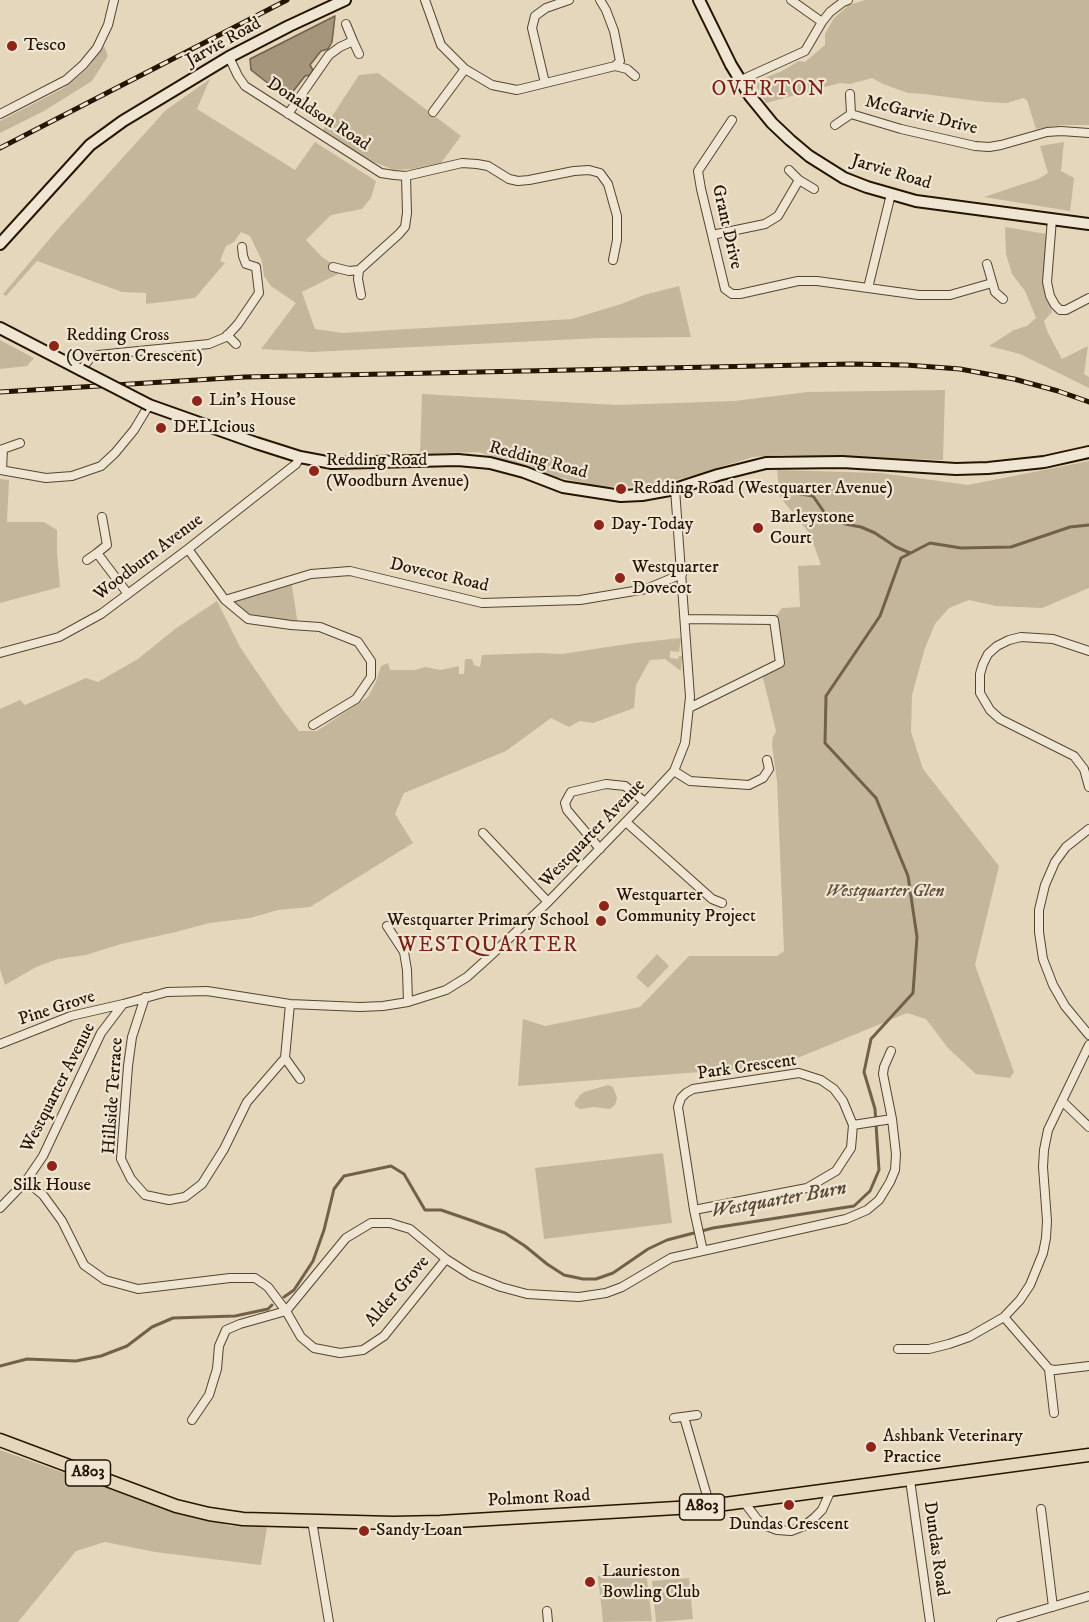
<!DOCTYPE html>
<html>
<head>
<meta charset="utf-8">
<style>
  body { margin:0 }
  canvas { display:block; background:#e5d7bb }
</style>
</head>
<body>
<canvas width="1089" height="1622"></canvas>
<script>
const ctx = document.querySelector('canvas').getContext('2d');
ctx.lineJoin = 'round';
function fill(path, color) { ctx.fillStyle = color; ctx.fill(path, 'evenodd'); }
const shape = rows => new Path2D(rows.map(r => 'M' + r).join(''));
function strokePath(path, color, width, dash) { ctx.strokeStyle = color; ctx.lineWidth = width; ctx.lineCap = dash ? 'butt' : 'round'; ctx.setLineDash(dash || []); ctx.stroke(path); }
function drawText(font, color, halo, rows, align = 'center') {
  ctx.font = font + ' "IM FELL DW Pica",serif'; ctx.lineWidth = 4.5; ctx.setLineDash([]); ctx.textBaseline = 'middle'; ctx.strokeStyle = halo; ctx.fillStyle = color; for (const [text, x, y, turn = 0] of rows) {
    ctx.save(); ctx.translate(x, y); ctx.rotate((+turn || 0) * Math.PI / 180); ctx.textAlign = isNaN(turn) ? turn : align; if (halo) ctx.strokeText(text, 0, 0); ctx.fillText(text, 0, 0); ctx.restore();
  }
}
const green = shape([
  [865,0,1089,0,1089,125,1062,125,1036,129,1027,100,1023,98,1007,103,985,102,924,94,908,93,883,84,872,78,850,84,840,83,766,103,754,82,782,71,799,61,805,62,825,45,825,34,834,18,849,5],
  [104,46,108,56,92,81,44,111,0,133,0,121,62,89,73,81,88,68],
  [378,73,461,136,441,163,412,169,394,170,374,162,356,152,323,130,359,75],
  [210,79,197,109,295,170,315,142,376,181,371,198,362,209,331,215,306,240,322,257,344,271,302,292,315,329,343,333,572,319,621,304,644,295,679,286,691,337,600,338,312,352,261,349,296,303,271,286,264,276,262,261,250,236,241,232,234,242,226,246,220,261,225,263,195,298,146,304,146,293,122,292,37,261,6,296,3,294,58,229,166,110],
  [1064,142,1061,171,1074,178,1070,211,984,197,1038,179,1048,173,1040,146],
  [1005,227,1047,234,1043,279,1052,312,1044,321,1048,333,1062,359,1088,346,1084,374,1089,377,1089,388,1020,354,989,346,1014,330,1027,326,1036,318,1025,291,1012,274,1006,254],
  [0,340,34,358,27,366,0,369],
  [945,390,943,460,781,455,753,457,685,478,641,486,600,487,553,476,479,452,420,454,422,394,616,405,734,401,808,392],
  [1089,461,1089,588,1042,608,996,606,969,600,949,608,935,624,925,648,912,695,911,732,923,769,999,866,975,965,1014,1072,1010,1078,976,1074,948,1048,926,1019,907,1013,778,1066,518,1086,523,1019,545,1026,640,1007,689,956,777,956,784,951,777,781,772,745,773,737,776,731,762,674,782,664,776,616,782,608,800,607,798,566,821,565,810,534,780,497,777,470,880,473,968,485],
  [0,479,9,480,7,522,44,522,57,530,57,552,60,587,0,603],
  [291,580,298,625,248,619,225,600],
  [217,601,240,647,282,709,299,731,317,731,368,697,376,682,381,666,388,663,390,670,415,670,425,667,441,670,459,666,459,674,464,674,465,659,472,659,474,665,480,667,482,655,537,653,562,654,634,643,681,638,679,652,670,651,670,658,678,659,679,656,682,656,681,671,665,659,650,660,636,685,634,708,593,723,580,721,569,727,551,718,506,751,404,793,395,814,413,843,310,907,278,910,250,918,209,923,176,932,121,944,86,955,58,959,36,967,5,985,0,969,0,709,20,700,25,705,86,678,98,682,138,659,175,629],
  [657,954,669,966,648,988,636,977],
  [608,1085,613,1087,617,1098,615,1105,610,1109,593,1107,580,1109,575,1106,575,1102,580,1095,584,1092],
  [663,1153,672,1223,544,1239,535,1168],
  [0,1450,171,1511,231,1526,267,1527,261,1565,155,1552,105,1542,76,1551,18,1622,0,1622],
  [646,1571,652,1621,603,1622,598,1576],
  [689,1578,693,1619,656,1622,652,1581]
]);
const water = shape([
  [335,16,332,42,328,49,321,51,310,65,313,70,310,75,305,76,291,94,283,95,251,70,250,59,335,16]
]);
const stream = shape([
  [795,493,813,496,824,512,845,524,861,527,875,533,896,547,910,553],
  [284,1297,294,1290,313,1261,324,1230,334,1189,344,1176,391,1166,404,1174,425,1210,441,1210,473,1221,505,1233,525,1246,547,1264,564,1275,583,1279,596,1279,613,1273,648,1249,667,1240,713,1228,854,1206,870,1191,879,1170,875,1109,864,1072,871,1039,913,993,917,937,908,876,876,798,825,743,826,696,880,616,901,558,930,543,961,548,1011,547,1070,527,1089,525],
  [0,1366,27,1359,76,1361,101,1356,127,1346,152,1327,173,1318,235,1316,268,1309,272,1305]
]);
const street = shape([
  [425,0,441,45,465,69,492,85,517,90,615,66,627,69,635,76],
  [600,0,606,10,614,31,620,61,615,66],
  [791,0,822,22],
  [346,24,353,41],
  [229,57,238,76,245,86,381,173,394,175,406,176,462,163,477,164,488,166,509,179,518,181,529,180,574,171,589,170,600,173,608,184,617,216,617,240,613,260],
  [739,81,805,51,822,22,830,12,843,2,848,0],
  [545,83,532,28,535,16,546,8,569,0],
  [433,112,465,69],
  [0,114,66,80,83,65,97,48,108,25,114,0],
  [288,114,329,55,340,47,353,41,359,54],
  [851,114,901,129,975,146,989,147,1001,145,1047,132,1061,131,1089,133],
  [732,120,698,171,701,189,725,289,732,294,740,294,798,281,817,281,919,295,950,295,992,283],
  [835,125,851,114,850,94],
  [789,170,799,180,814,189],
  [1052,219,1047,282,1050,296,1055,305,1060,310,1066,310,1089,298],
  [712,235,765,224,778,216,799,180],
  [987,264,995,292,1003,299],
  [333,267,349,271,359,270,358,279,361,295],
  [359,270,399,234,405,227,407,213,406,176],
  [868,288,891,194],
  [227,335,236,344],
  [81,370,91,357,98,355,209,344,226,337,238,324,259,293,256,267,246,264,243,256,242,247],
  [0,450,20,443],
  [0,470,46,478,72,476,101,466,115,453,134,430,149,405],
  [2,470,3,449],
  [102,517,107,545,97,553,128,594],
  [188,549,225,600,248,619,291,625,320,627,358,642,371,661,371,677,356,699,313,725],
  [87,560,97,553],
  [225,600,311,574,350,571,482,603,580,600,646,589,682,574],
  [685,619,774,620,780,663,689,708],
  [1089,651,1053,639,1021,637,1009,640,997,646,988,654,983,664,980,674,980,693,990,710,1000,719,1074,756,1084,769,1089,787],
  [0,653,59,637,101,614,188,549,296,464,300,457],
  [674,771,690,781,749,785,763,778,769,769,767,760],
  [626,822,712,899,722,903],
  [1089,829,1066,847,1055,862,1045,885,1039,910,1039,932,1043,959,1053,985,1065,1006,1089,1035],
  [483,833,548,902],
  [600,849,567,810,565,803,571,792,606,784,625,786,645,802],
  [387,926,404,952,407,970,408,1002],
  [145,997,132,1037,128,1066,121,1159,131,1179,145,1195,169,1200,185,1197,202,1184,224,1149,247,1102,285,1058],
  [290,1004,285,1058,300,1079],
  [0,1044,71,1016,123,1004],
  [1062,1101,1089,1127],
  [853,1125,892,1119],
  [26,1181,43,1195,62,1221,84,1265,105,1280,138,1289,230,1278,255,1278,268,1287,286,1311,301,1337,314,1348,340,1353,363,1350,384,1336,446,1259],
  [0,1208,26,1181,43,1156,101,1033,123,1004,167,992,207,991,290,1004,360,1007,383,1006,408,1002,446,990,467,977,487,959,548,902,645,802,674,771,685,743,690,697,675,489],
  [694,1210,807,1188,836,1171,851,1148,853,1125,843,1101,834,1089,821,1080,799,1073,693,1089,686,1093,681,1098,678,1107,694,1210,703,1251],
  [1004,1317,1049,1369,1055,1370,1089,1366],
  [898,1349,929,1349,949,1344,969,1337,1004,1317,1020,1300,1030,1285,1043,1253,1046,1238,1047,1221,1043,1167,1044,1150,1048,1130,1089,1045],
  [1049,1369,1054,1413],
  [684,1417,710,1506],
  [674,1418,697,1415],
  [192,1420,209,1395,217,1369,219,1346,226,1330,240,1324,286,1311,346,1238,371,1223,390,1223,410,1229,446,1259,471,1275,501,1287,527,1294,579,1297,606,1293,622,1287,671,1258,846,1219,867,1210,879,1200,890,1182,895,1170,896,1154,892,1119,883,1074,884,1067,891,1051],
  [910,1480,930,1622],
  [744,1502,757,1519,766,1526,777,1530,791,1531,804,1526,814,1518,822,1510,831,1490],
  [1041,1509,1053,1607],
  [312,1521,329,1622],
  [547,1611,548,1622],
  [1001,1622,1089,1596]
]);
const secondary = shape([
  [699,0,731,65,750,96,772,123,790,140,809,156,844,178,867,187,916,201,1089,224],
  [0,244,90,145,123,121,229,57,289,26,345,0],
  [0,328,81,370],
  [149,405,256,443,300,457,332,463,458,460,490,463,524,472,563,487,621,496,642,495,675,489,718,475,766,463,842,462,956,469,988,468,1044,462,1089,452]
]);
const primary = shape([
  [0,1440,176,1506,209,1514,243,1519,393,1523,440,1522,710,1506,1089,1455]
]);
const rail = shape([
  [0,148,287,0],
  [0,392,245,377,851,364,906,365,960,369,1014,379,1058,391,1089,402]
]);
const secondaryBridge = shape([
  [81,370,149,405]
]);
const markers = [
  [12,46,6,"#8f2418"],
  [54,346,6,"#8f2418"],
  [197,401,6,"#8f2418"],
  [161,428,6,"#8f2418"],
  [314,471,6,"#8f2418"],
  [621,489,6,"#8f2418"],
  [599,525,6,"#8f2418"],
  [758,528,6,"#8f2418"],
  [620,578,6,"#8f2418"],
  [604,906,6,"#8f2418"],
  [601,921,6,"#8f2418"],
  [52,1166,6,"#8f2418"],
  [871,1447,6,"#8f2418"],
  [789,1505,6,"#8f2418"],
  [364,1531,6,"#8f2418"],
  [590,1582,6,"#8f2418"]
];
const shields = [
  [88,1473,45],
  [702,1507,45]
];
const shieldNames = [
  ["A803",88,1473],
  ["A803",702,1507]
];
const streetNames = [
  ["Jarvie Road",224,43,-29],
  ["Donaldson Road",318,115,33],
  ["McGarvie Drive",921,116,14],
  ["Jarvie Road",891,173,17],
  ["Grant Drive",726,227,77],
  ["Redding Road",538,461,15],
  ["Woodburn Avenue",149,558,-37],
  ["Dovecot Road",439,576,13],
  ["Westquarter Avenue",593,834,-46],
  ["Pine Grove",57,1009,-18],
  ["Park Crescent",747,1068,-8],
  ["Westquarter Avenue",59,1088,-63],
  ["Hillside Terrace",114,1096,-86],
  ["Alder Grove",398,1292,-49],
  ["Polmont Road",539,1499,-3],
  ["Dundas Road",935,1549,82]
];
const poiNames = [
  ["Tesco",24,46],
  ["Redding Cross",66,336],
  ["(Overton Crescent)",66,357],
  ["Lin's House",209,401],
  ["DELIcious",173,428],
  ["Redding Road",326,461],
  ["(Woodburn Avenue)",326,482],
  ["Redding Road (Westquarter Avenue)",633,489],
  ["Barleystone",770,518],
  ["Court",770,539],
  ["Day-Today",611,525],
  ["Westquarter",632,568],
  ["Dovecot",632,589],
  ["Westquarter",616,896],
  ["Community Project",616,917],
  ["Westquarter Primary School",589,921,"right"],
  ["Silk House",52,1186,"center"],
  ["Ashbank Veterinary",883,1437],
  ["Practice",883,1458],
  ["Dundas Crescent",789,1525,"center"],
  ["Sandy Loan",376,1531],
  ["Laurieston",602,1572],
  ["Bowling Club",602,1593]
];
const parkNames = [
  ["Westquarter Glen",885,892]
];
const waterNames = [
  ["Westquarter Burn",779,1201,-10]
];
const quarterNames = [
  ["OVERTON",769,91],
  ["WESTQUARTER",488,947]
];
fill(green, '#c4b69b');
fill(water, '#a4957b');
strokePath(water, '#71614a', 1.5);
strokePath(stream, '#71614a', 3);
strokePath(street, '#55452f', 10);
strokePath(secondary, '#251400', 14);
strokePath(primary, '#251400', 15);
strokePath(street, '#eee5d3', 8);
strokePath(secondary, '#eee5d3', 10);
strokePath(primary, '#e5d7bb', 12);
strokePath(rail, '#251400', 5);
strokePath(rail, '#eee5d3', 3, [9]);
strokePath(secondaryBridge, '#251400', 14, []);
strokePath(secondaryBridge, '#eee5d3', 10);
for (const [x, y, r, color] of markers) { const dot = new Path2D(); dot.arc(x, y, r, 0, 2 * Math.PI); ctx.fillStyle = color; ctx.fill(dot); strokePath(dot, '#eee5d3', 2); }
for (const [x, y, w] of shields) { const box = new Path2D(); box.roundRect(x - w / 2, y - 13, w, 26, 4.5); ctx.fillStyle = '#eee5d3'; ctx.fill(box); strokePath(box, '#251400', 1.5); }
drawText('bold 16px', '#251400', null, shieldNames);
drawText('18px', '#251400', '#eee5d3', streetNames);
drawText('18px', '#251400', '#eee5d3', poiNames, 'left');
drawText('italic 18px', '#5d4d36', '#eee5d3', parkNames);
drawText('italic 20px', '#584831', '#eee5d3', waterNames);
ctx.letterSpacing = '1.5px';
drawText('21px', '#7a1f14', '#eee5d3', quarterNames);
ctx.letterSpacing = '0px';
</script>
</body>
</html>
